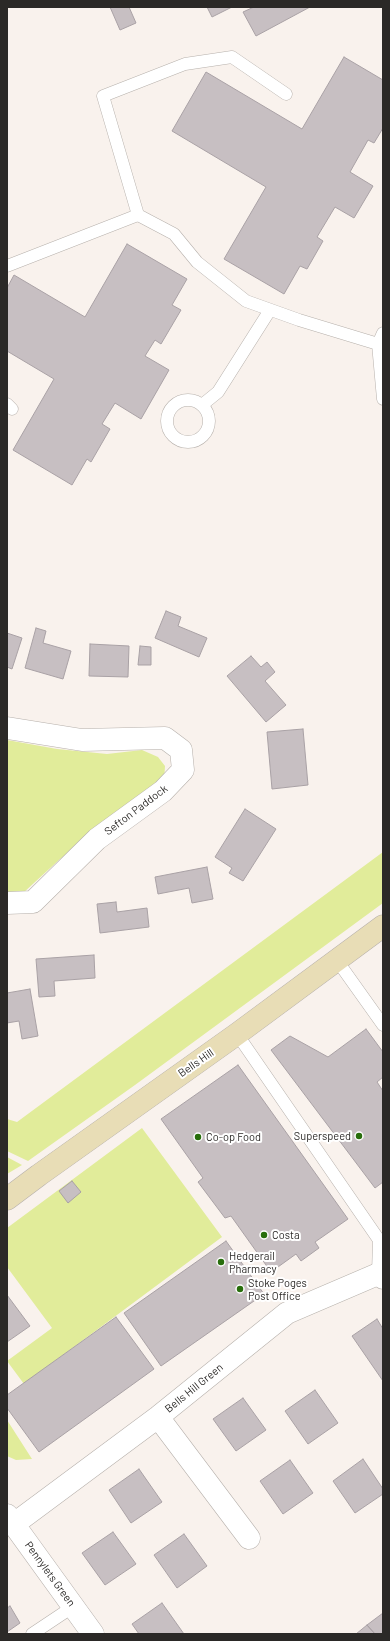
<!DOCTYPE html>
<html>
<head>
<meta charset="utf-8">
<style>
  body { margin:0 }
  #map { position:relative; width:390px; height:1641px; overflow:hidden; background:#f9f2ed; font-family:Barlow,sans-serif }
  canvas { display:block }
  .frame { position:absolute; inset:0; border:8px solid #2b2927; pointer-events:none }
</style>
</head>
<body>
<div id="map">
<canvas width="390" height="1641"></canvas>
<div class="frame"></div>
</div>
<script>
const ctx = document.querySelector('canvas').getContext('2d');
ctx.lineJoin = 'round';
function fill(path, color) { ctx.fillStyle = color; ctx.fill(path, 'evenodd'); }
const shape = rows => new Path2D(rows.map(r => 'M' + r).join(''));
function strokePath(path, color, width, dash) { ctx.strokeStyle = color; ctx.lineWidth = width; ctx.lineCap = dash ? 'butt' : 'round'; ctx.setLineDash(dash || []); ctx.stroke(path); }
function drawText(font, color, halo, rows, align = 'center') {
  ctx.font = font + ' Barlow,sans-serif'; ctx.lineWidth = 4; ctx.setLineDash([]); ctx.textBaseline = 'middle'; ctx.strokeStyle = halo; ctx.fillStyle = color; for (const [text, x, y, turn = 0] of rows) {
    ctx.save(); ctx.translate(x, y); ctx.rotate((+turn || 0) * Math.PI / 180); ctx.textAlign = isNaN(turn) ? turn : align; if (halo) ctx.strokeText(text, 0, 0); ctx.fillText(text, 0, 0); ctx.restore();
  }
}
const green = shape([
  [7,740,57,749,107,754,142,750,158,757,165,766,164,782,60,859,22,894,7,899],
  [383,852,383,903,135,1085,28,1161,7,1151,7,1119,17,1122],
  [142,1128,222,1237,24,1384,7,1361,52,1328,7,1267,7,1228],
  [7,1157,22,1165,7,1174],
  [7,1420,32,1459,16,1460,7,1456]
]);
const building = shape([
  [110,7,129,7,136,23,120,30,110,7],
  [207,7,232,7,212,17,207,7],
  [254,7,310,7,256,36,243,12,254,7],
  [344,57,383,80,383,128,374,143,368,140,350,172,373,186,354,218,335,207,317,237,323,241,307,269,300,266,284,294,224,259,266,187,172,131,206,72,302,129,344,57],
  [127,244,187,279,172,305,181,310,161,344,155,340,145,356,169,370,141,419,115,403,102,424,110,429,91,462,87,459,72,485,13,450,54,379,7,351,7,288,14,275,85,317,127,244],
  [166,611,181,617,178,626,207,638,199,657,155,638,166,611],
  [36,628,46,631,43,643,71,651,63,679,25,668,36,628],
  [7,633,22,638,12,669,7,667,7,633],
  [90,644,129,646,128,677,89,676,90,644],
  [140,646,151,647,151,665,138,665,140,646],
  [251,656,261,667,267,662,275,672,265,681,286,705,266,722,227,676,251,656],
  [303,729,308,785,272,789,267,732,303,729],
  [245,809,276,829,243,881,229,873,232,868,215,857,245,809],
  [207,867,213,899,192,903,189,888,158,894,155,877,207,867],
  [116,902,117,912,147,908,149,927,100,933,97,904,116,902],
  [94,955,95,978,54,981,55,996,39,997,36,959,94,955],
  [30,989,38,1036,22,1039,19,1021,7,1023,7,993,30,989],
  [366,1029,383,1052,383,1077,377,1082,383,1091,383,1182,375,1188,271,1050,290,1036,328,1057,366,1029],
  [238,1065,348,1219,315,1242,319,1248,301,1261,296,1254,271,1272,231,1216,225,1218,198,1182,203,1178,161,1119,238,1065],
  [72,1181,81,1192,68,1203,59,1191,72,1181],
  [226,1241,264,1294,161,1366,124,1313,226,1241],
  [7,1295,30,1326,7,1342,7,1295],
  [116,1317,154,1369,39,1452,7,1408,7,1395,116,1317],
  [377,1319,383,1329,383,1381,352,1336,377,1319],
  [315,1390,338,1423,308,1444,285,1411,315,1390],
  [243,1398,266,1430,236,1451,213,1419,243,1398],
  [363,1459,383,1489,383,1494,355,1513,333,1481,363,1459],
  [290,1460,313,1493,283,1514,260,1481,290,1460],
  [139,1469,162,1502,131,1523,109,1490,139,1469],
  [113,1532,136,1564,105,1585,82,1553,113,1532],
  [184,1534,207,1566,177,1588,154,1555,184,1534],
  [162,1603,184,1634,139,1634,132,1624,162,1603],
  [10,1606,20,1623,7,1632,7,1608,10,1606],
  [383,1613,383,1634,375,1634,367,1625,383,1613],
  [367,1625,375,1634,356,1634,367,1625]
]);
const lane = shape([
  [138,215,103,96,185,64,232,57,286,94],
  [7,266,138,215,174,234,197,262,246,301,299,320,378,344,383,333],
  [378,344,383,399],
  '167 421a21 21 0 1 1 42 0a21 21 0 1 1-42 0Z',
  [7,404,12,409],
  [202,405,218,392,270,310],
  [336,959,383,1025],
  [237,1034,379,1240,378,1274],
  [32,1634,74,1606]
]);
const street = shape([
  [7,728,82,740,165,738,181,750,183,770,163,791,97,839,33,902,7,903],
  [158,1417,249,1538],
  [7,1515,93,1634],
  [14,1524,158,1417,287,1313,378,1274,383,1278]
]);
const secondary = shape([
  [7,1199,39,1175,237,1034,383,926]
]);
const markers = [
  [359,1136,4,"#286e0c"],
  [198,1137,4,"#286e0c"],
  [264,1235,4,"#286e0c"],
  [221,1262,4,"#286e0c"],
  [240,1289,4,"#286e0c"]
];
const streetNames = [
  ["Sefton Paddock",136,810,-37],
  ["Bells Hill",196,1063,-35],
  ["Bells Hill Green",194,1388,-39],
  ["Pennylets Green",50,1574,54]
];
const poiNames = [
  ["Superspeed",351,1136,"right"],
  ["Co-op Food",206,1137],
  ["Costa",272,1235],
  ["Hedgerail",229,1256],
  ["Pharmacy",229,1269],
  ["Stoke Poges",248,1283],
  ["Post Office",248,1296]
];
fill(green, '#e1ec9a');
fill(building, '#c7bfc2');
strokePath(building, '#a9a1a5', 1);
strokePath(lane, '#b6b0ab', 13);
strokePath(street, '#b6b0ab', 23);
strokePath(secondary, '#b6b0ab', 23);
strokePath(lane, '#fff', 12);
strokePath(street, '#fff', 22);
strokePath(secondary, '#e8ddb6', 22);
for (const [x, y, r, color] of markers) { const dot = new Path2D(); dot.arc(x, y, r, 0, 2 * Math.PI); ctx.fillStyle = color; ctx.fill(dot); strokePath(dot, '#fff', 1.5); }
drawText('11px', '#2b2927', '#fff', streetNames);
drawText('11px', '#2b2927', '#fff', poiNames, 'left');
</script>
</body>
</html>
